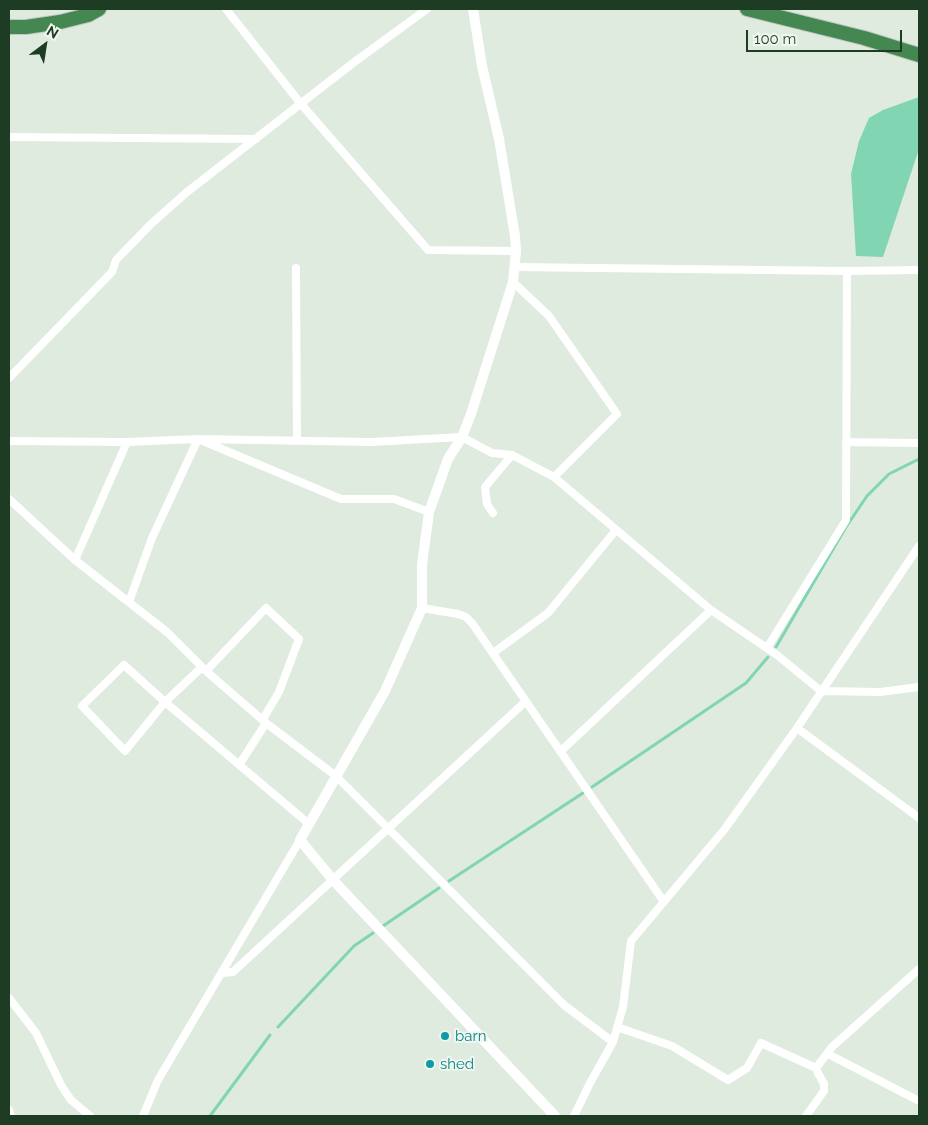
<!DOCTYPE html>
<html>
<head>
<meta charset="utf-8">
<style>
  body { margin:0 }
  #map { position:relative; width:928px; height:1125px; overflow:hidden; background:#deebde; font-family:Raleway,sans-serif }
  canvas { display:block }
  .frame { position:absolute; inset:0; border:10px solid #1e3c23; pointer-events:none }
  .north { position:absolute; left:20px; top:20px; width:50px; height:50px; -webkit-text-stroke:4px #eff7ef; paint-order:stroke; rotate:31deg; font-size:14px; font-weight:700; line-height:20px; text-align:center; color:#1e3c23 }
  .north::after { content:''; display:block; margin:auto; width:18px; height:22px; background:#1e3c23; clip-path:polygon(50% 0,100% 100%,50% 72%,0 100%) }
  .scale { position:absolute; left:746px; top:30px; width:156px; height:22px; box-sizing:border-box; border:2px solid #1e3c23; border-top:0; padding-left:6px; font-size:15px; line-height:18px; white-space:nowrap; color:#1e3c23; -webkit-text-stroke:4px #eff7ef; paint-order:stroke }
</style>
</head>
<body>
<div id="map">
<canvas width="928" height="1125"></canvas>
<div class="frame"></div>
<div class="north">N</div>
<div class="scale">100 m</div>
</div>
<script>
const ctx = document.querySelector('canvas').getContext('2d');
ctx.lineJoin = 'round';
function fill(path, color) { ctx.fillStyle = color; ctx.fill(path, 'evenodd'); }
const shape = rows => new Path2D(rows.map(r => 'M' + r).join(''));
function strokePath(path, color, width, dash) { ctx.strokeStyle = color; ctx.lineWidth = width; ctx.lineCap = dash ? 'butt' : 'round'; ctx.setLineDash(dash || []); ctx.stroke(path); }
function drawText(font, color, halo, rows, align = 'center') {
  ctx.font = font + ' Raleway,sans-serif'; ctx.lineWidth = 4; ctx.setLineDash([]); ctx.textBaseline = 'middle'; ctx.strokeStyle = halo; ctx.fillStyle = color; for (const [text, x, y, turn = 0] of rows) {
    ctx.save(); ctx.translate(x, y); ctx.rotate((+turn || 0) * Math.PI / 180); ctx.textAlign = isNaN(turn) ? turn : align; if (halo) ctx.strokeText(text, 0, 0); ctx.fillText(text, 0, 0); ctx.restore();
  }
}
const water = shape([
  [919,97,919,149,883,257,856,256,851,174,859,141,869,118,883,110]
]);
const stream = shape([
  [776,647,846,527,867,496,889,474,919,459],
  [592,787,746,683,768,657],
  [449,881,583,793],
  [383,926,439,888],
  [278,1027,354,946,373,933],
  [210,1116,270,1035]
]);
const minor = shape([
  [226,9,301,104,428,250,516,251],
  [9,137,256,139],
  [514,267,847,271,846,520,767,648],
  [296,268,297,441],
  [847,271,919,270],
  [513,282,549,316,617,414,554,477],
  [9,378,112,272,116,260,151,224,187,192,353,63,427,9],
  [9,441,127,442,198,439,371,442,462,437,492,453,512,455,554,477,711,610,777,655,821,691,880,692,919,687],
  [846,442,919,443],
  [9,499,75,560,167,632,206,671,266,723,336,776,564,1005,613,1042],
  [493,513,487,504,485,487,512,455],
  [75,560,127,442],
  [129,602,152,538,198,439,341,499,394,499,429,512],
  [422,608,458,614,466,617,472,623,664,902],
  [493,653,548,613,616,530],
  [124,665,165,702,125,751,82,706,124,665],
  [202,667,165,702,309,824],
  [206,671,266,608,299,639,279,692,263,719],
  [797,728,919,818],
  [561,751,711,610],
  [239,765,266,723],
  [223,973,233,972,526,701],
  [9,998,36,1033,61,1085,71,1100,90,1116],
  [617,1027,672,1046,728,1080,747,1068,761,1043,816,1068],
  [828,1054,919,1101],
  [9,1110,11,1116],
  [143,1116,158,1080,300,840],
  [574,1116,590,1083,613,1042,623,1007,631,941,724,830,797,728,919,546],
  [806,1116,824,1091,824,1084,818,1073,816,1068,832,1047,919,969]
]);
const tertiary = shape([
  [473,9,482,66,499,139,515,236,516,251,513,282,471,414,462,437,448,459,429,512,422,565,422,608,385,691,300,840,333,880,555,1116]
]);
const trunk = shape([
  [747,9,864,38,919,55],
  [9,27,26,27,60,22,88,15,99,9]
]);
const markers = [
  [445,1036,5,"#0f9aa8"],
  [430,1064,5,"#0f9aa8"]
];
const cultureNames = [
  ["barn",455,1036],
  ["shed",440,1064]
];
fill(water, '#81d5b2');
strokePath(stream, '#81d5b2', 3);
strokePath(trunk, '#c0c8c1', 16);
strokePath(minor, '#fff', 8);
strokePath(tertiary, '#fff', 10);
strokePath(trunk, '#448751', 14);
for (const [x, y, r, color] of markers) { const dot = new Path2D(); dot.arc(x, y, r, 0, 2 * Math.PI); ctx.fillStyle = color; ctx.fill(dot); strokePath(dot, '#eff7ef', 2); }
drawText('15px', '#0d838f', '#eff7ef', cultureNames, 'left');
</script>
</body>
</html>
